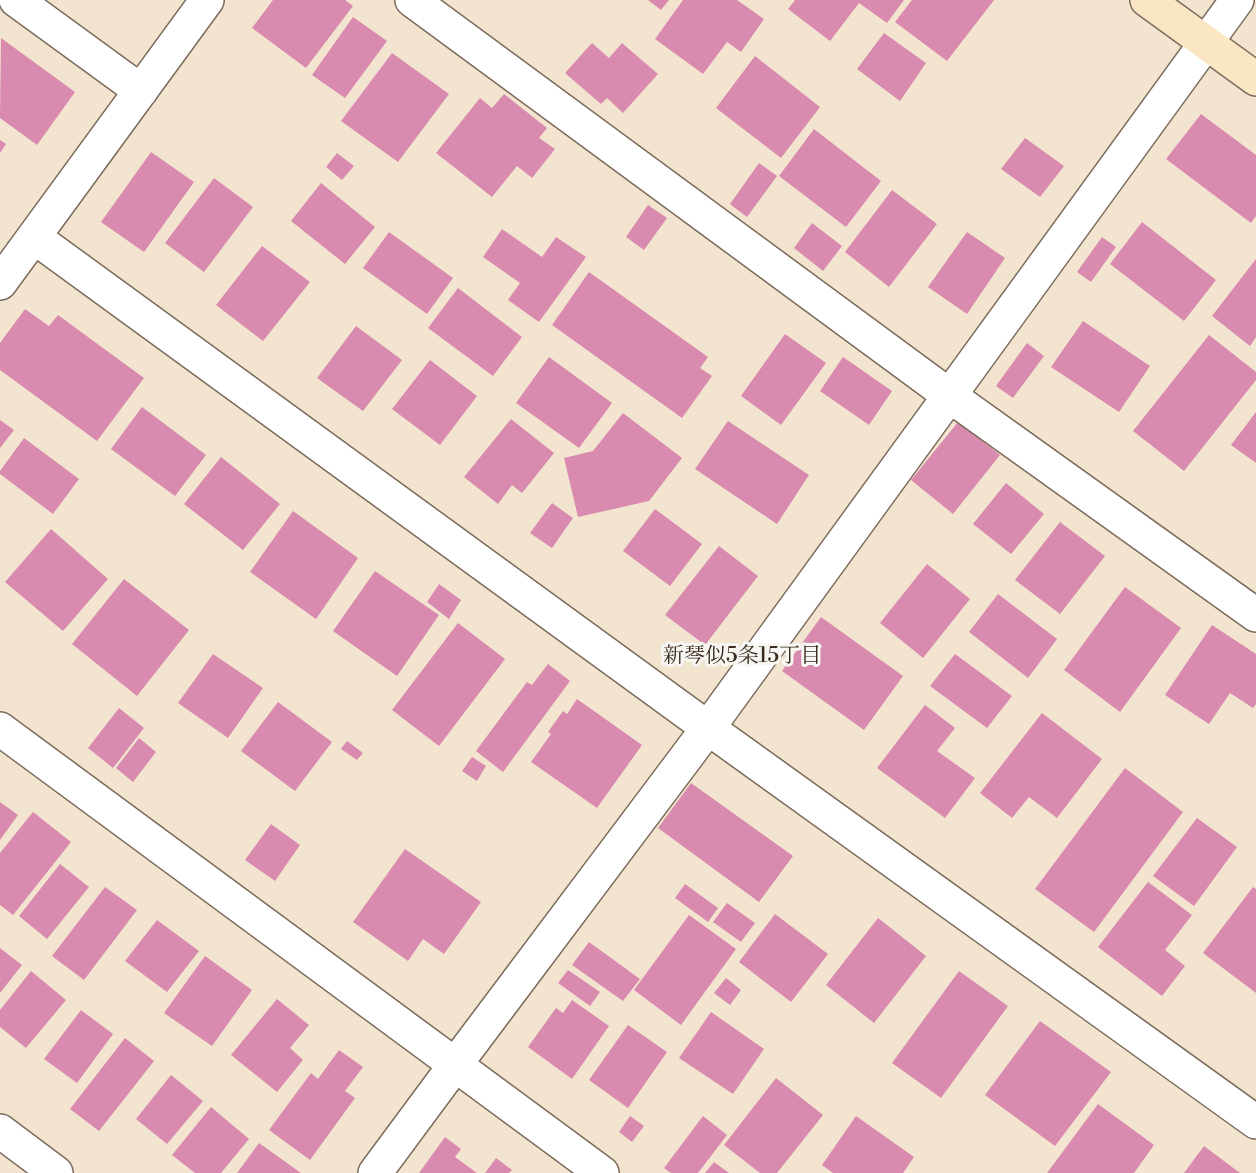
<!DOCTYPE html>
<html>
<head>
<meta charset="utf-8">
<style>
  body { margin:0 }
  canvas { display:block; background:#f3e4cf }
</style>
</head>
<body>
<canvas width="1256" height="1173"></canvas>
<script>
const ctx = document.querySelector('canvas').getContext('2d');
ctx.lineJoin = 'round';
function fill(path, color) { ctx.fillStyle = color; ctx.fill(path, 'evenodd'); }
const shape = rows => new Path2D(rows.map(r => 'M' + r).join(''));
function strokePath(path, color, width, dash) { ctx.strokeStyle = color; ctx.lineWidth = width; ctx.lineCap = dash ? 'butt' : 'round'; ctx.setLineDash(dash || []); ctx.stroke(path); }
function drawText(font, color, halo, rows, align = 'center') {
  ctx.font = font + ' "Libre Bodoni","Noto Serif JP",serif'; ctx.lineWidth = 6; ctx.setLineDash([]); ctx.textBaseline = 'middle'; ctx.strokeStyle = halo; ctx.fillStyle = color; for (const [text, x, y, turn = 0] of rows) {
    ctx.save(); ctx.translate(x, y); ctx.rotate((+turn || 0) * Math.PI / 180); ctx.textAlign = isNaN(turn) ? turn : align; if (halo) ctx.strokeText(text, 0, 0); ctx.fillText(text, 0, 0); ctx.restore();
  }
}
const building = shape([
  [273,0,345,0,353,6,306,68,252,28],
  [648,0,669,0,661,10],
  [683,0,737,0,764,19,741,52,727,42,703,74,655,39],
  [795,0,904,0,887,23,859,3,830,41,788,9],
  [912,0,994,0,947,61,895,22],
  [353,17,387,41,345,98,312,75],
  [884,33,926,63,900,101,857,69],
  [1,38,75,92,37,145,0,118],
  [592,43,609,58,622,43,658,74,623,113,607,98,601,104,565,73],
  [392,53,449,94,398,162,341,121],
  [755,56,820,107,781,158,716,108],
  [504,94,547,128,539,138,555,149,532,178,517,166,492,197,436,153,480,98,492,108],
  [1201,114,1256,155,1256,216,1251,223,1166,159],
  [814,129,881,181,846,227,779,176],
  [1025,138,1064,166,1040,197,1001,169],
  [0,140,6,144,0,153],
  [151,152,194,182,144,252,101,222],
  [337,153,354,166,342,180,326,167],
  [759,163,777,176,747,217,730,204],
  [214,178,253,207,204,272,165,243],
  [321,183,375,227,345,264,291,221],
  [892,190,937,224,889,287,845,252],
  [648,205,667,218,644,250,626,237],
  [1142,222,1216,280,1184,321,1110,264],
  [812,223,842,246,823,271,794,248],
  [502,229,542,257,556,237,586,257,539,322,508,300,520,283,483,257],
  [389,232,453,278,427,314,363,268],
  [967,232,1005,258,967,314,928,287],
  [1102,237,1116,247,1091,282,1077,272],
  [262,246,310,282,263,341,216,305],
  [1256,259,1256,337,1250,346,1212,316],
  [589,272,708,357,700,368,712,376,682,418,552,325],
  [458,288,522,337,493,376,428,328],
  [25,309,49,326,58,315,144,378,97,441,0,370,0,343],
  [1083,321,1150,366,1119,412,1051,367],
  [356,326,402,360,363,411,317,378],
  [785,334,826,363,781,425,741,396],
  [1209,335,1256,372,1256,380,1184,471,1133,431],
  [1027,343,1044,356,1013,398,996,386],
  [549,357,612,403,579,448,516,403],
  [843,357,892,391,869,425,820,391],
  [430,360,477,396,440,445,392,409],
  [142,407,206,455,175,496,111,449],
  [1256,412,1256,463,1231,445],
  [623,413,682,458,649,501,578,517,564,458,593,451],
  [511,419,554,453,522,493,512,485,498,504,464,477],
  [0,420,14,430,0,448],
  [728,421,809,475,777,524,695,469],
  [958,422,1000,455,953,514,911,480],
  [24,438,79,479,53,514,0,474,0,471],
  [221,457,280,504,243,550,184,504],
  [1006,483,1044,514,1011,554,973,524],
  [552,503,573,518,552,548,530,533],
  [655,509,702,544,670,586,623,551],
  [293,511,358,558,316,619,250,572],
  [1060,522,1105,556,1060,614,1015,580],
  [51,529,108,579,63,631,5,582],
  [719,546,758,576,705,645,665,615],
  [927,564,970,599,923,658,880,623],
  [375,571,439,615,397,676,333,631],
  [124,579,189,630,137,696,72,644],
  [439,584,461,600,449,619,427,602],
  [1125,587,1181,628,1120,712,1064,670],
  [998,594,1057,639,1028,678,969,632],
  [821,617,903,676,864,730,782,671],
  [458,623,505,659,439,746,392,710],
  [1212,625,1256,654,1256,704,1253,708,1230,693,1209,724,1165,695],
  [213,654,263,688,228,738,178,703],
  [955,654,1012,696,987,728,930,686],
  [548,664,570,681,503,772,476,751,527,682,532,685],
  [577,699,642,745,597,808,531,762,551,734,548,732,563,711,567,714],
  [278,702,332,742,295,791,241,751],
  [925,705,955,728,937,751,975,778,945,818,877,768],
  [119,708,144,728,113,768,88,748],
  [1042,713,1102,759,1057,818,1029,797,1012,818,980,793],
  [139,738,156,752,133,782,116,768],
  [347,741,363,753,357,760,341,749],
  [472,757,486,766,477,781,462,771],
  [1125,768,1183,812,1094,932,1035,889],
  [691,783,793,856,759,902,658,828],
  [0,802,18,815,0,840],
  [33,812,71,842,13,915,0,905,0,853],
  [1197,818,1237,847,1194,906,1153,876],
  [271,824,300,845,275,881,245,860],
  [405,849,481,902,444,954,423,939,408,961,353,922],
  [60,864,89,887,47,939,19,916],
  [1148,882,1192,915,1165,950,1185,966,1162,996,1098,947],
  [685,884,718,908,708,922,675,898],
  [105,887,137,910,84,980,52,956],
  [1253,887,1256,889,1256,993,1203,953],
  [727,903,755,923,741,942,713,922],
  [775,914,828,954,791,1002,739,962],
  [689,915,736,949,681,1025,634,990],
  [878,918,926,956,874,1023,826,985],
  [157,920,199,951,167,992,125,961],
  [589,942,640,979,623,1001,572,965],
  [0,948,22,965,0,993],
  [205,956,252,990,212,1046,164,1013],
  [568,970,600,992,590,1006,558,983],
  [31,971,66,1000,26,1048,0,1027,0,1010],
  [959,971,1008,1006,941,1098,892,1063],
  [726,978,741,990,730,1005,714,993],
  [277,999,309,1025,290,1048,303,1060,277,1092,231,1055],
  [572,1000,609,1026,572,1079,528,1047,556,1008,563,1013],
  [81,1010,113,1034,77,1083,44,1059],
  [711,1012,764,1049,733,1094,679,1058],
  [1040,1021,1111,1072,1055,1146,985,1095],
  [628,1025,667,1052,628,1108,589,1080],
  [125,1038,154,1061,99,1131,70,1109],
  [339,1050,363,1067,345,1091,355,1098,310,1160,269,1130,311,1073,318,1079],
  [171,1075,203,1101,167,1144,136,1119],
  [776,1078,823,1115,777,1173,760,1173,724,1145],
  [1098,1104,1154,1145,1134,1173,1047,1173],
  [211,1107,249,1139,221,1173,195,1173,172,1155],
  [630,1116,644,1126,632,1142,619,1132],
  [703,1116,727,1135,698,1173,671,1173,664,1168],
  [856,1116,914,1157,903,1173,833,1173,822,1165],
  [445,1137,461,1149,455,1157,477,1173,419,1173],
  [259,1143,301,1173,237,1173],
  [1204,1146,1240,1173,1184,1173],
  [496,1158,512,1170,509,1173,485,1173],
  [714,1162,729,1173,705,1173]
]);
const street = shape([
  [16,0,141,91],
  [412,0,950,396,1256,615],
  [34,237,708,728,1256,1122],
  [0,283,207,0],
  [0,729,602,1173],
  [0,1131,56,1173],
  [375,1173,455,1065,708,728,1237,0]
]);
const secondary = shape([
  [1147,0,1256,79]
]);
const neighbourhoodNames = [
  ["新琴似5条15丁目",742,657]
];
fill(building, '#d98aaf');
strokePath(street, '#7b6b5c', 36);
strokePath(secondary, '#7b6b5c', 36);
strokePath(street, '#fff', 33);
strokePath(secondary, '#fbe6c4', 33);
drawText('21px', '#3b2a1e', '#f6f6f2', neighbourhoodNames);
</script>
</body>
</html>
